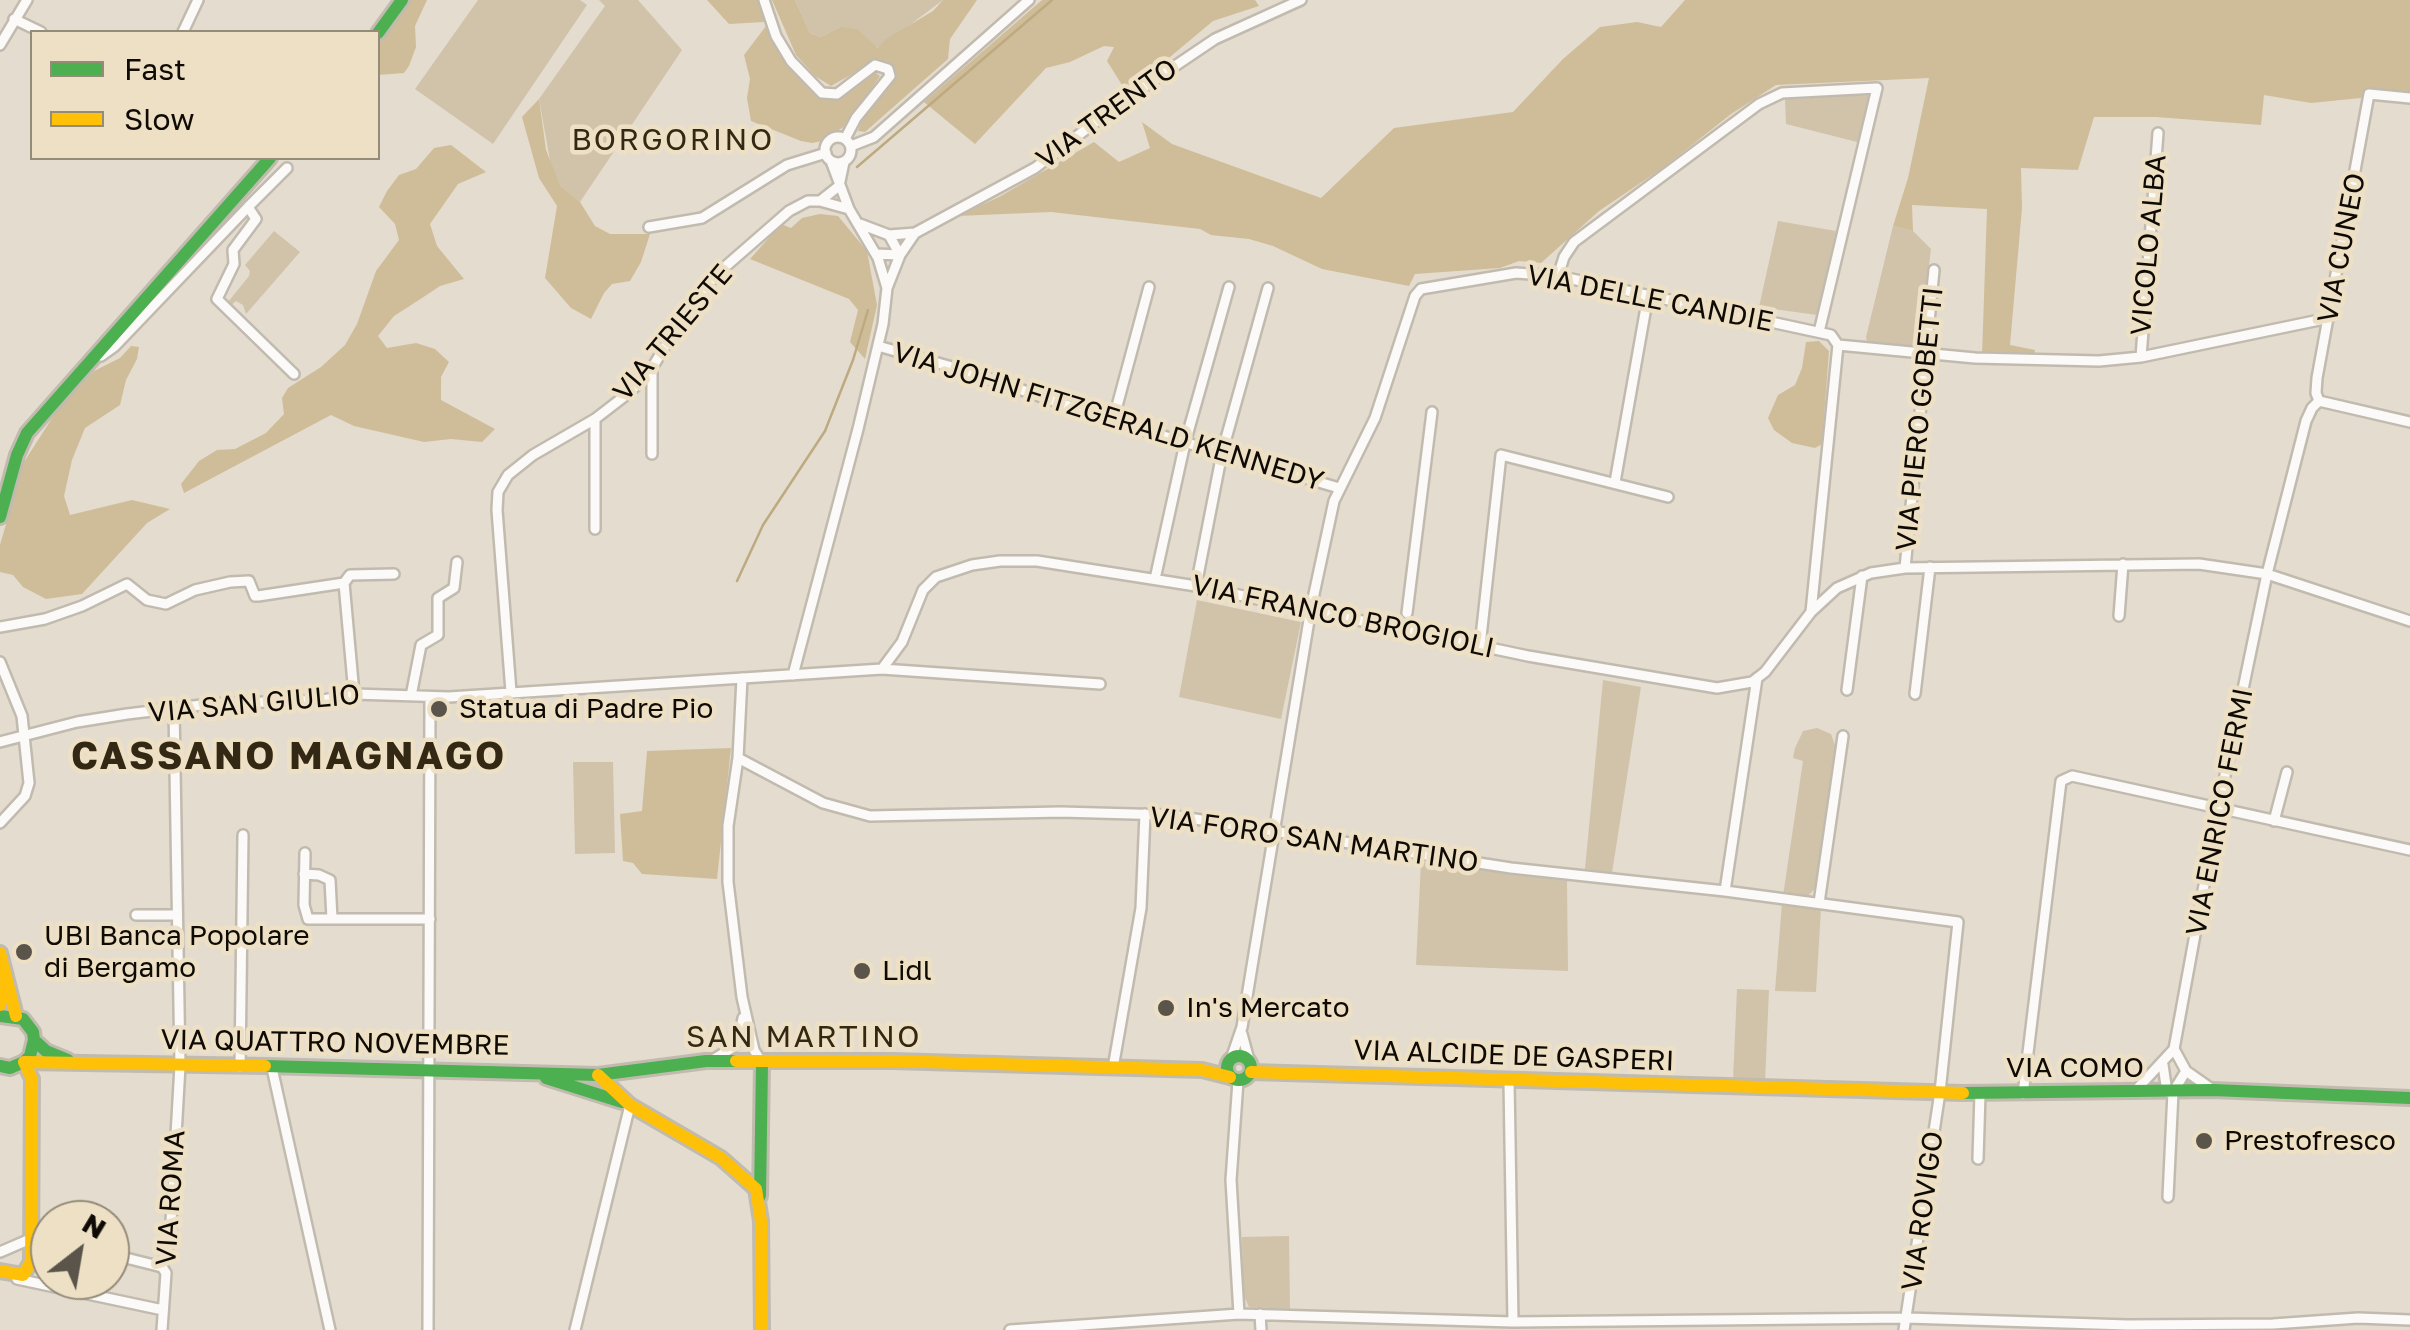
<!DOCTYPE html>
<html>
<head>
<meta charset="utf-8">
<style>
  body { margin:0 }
  #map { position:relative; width:2410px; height:1330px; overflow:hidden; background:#e4dcce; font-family:"Golos Text",sans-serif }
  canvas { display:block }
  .legend { position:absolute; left:30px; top:30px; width:350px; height:130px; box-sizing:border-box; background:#ede0c5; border:2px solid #948b78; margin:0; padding:12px 18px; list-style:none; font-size:30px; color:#0f0b04 }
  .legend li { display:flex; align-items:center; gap:20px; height:50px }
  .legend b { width:50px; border:2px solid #948b78 }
  .north { position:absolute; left:30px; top:1200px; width:100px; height:100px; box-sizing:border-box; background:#ede0c5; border:2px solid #948b78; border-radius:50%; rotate:31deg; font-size:28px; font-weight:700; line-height:40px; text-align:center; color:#0f0b04 }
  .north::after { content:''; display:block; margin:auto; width:35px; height:45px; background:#5a544b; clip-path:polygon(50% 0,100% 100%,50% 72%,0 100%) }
</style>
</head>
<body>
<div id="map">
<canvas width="2410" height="1330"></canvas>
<ul class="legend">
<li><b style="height:12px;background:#4caf50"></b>Fast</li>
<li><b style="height:12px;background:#ffc107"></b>Slow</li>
</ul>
<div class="north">N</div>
</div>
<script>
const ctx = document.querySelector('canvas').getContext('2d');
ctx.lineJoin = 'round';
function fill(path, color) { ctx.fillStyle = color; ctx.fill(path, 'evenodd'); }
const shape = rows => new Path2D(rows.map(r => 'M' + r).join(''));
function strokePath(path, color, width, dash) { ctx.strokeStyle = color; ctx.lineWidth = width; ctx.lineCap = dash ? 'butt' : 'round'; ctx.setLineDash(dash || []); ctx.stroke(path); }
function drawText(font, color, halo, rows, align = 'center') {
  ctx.font = font + ' "Golos Text",sans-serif'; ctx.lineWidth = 9; ctx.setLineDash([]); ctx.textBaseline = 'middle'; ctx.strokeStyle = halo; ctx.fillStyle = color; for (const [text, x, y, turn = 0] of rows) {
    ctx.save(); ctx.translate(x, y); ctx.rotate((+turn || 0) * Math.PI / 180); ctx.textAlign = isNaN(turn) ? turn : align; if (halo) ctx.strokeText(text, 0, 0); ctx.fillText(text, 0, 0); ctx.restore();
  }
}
const green = shape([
  [478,0,580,0,587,5,493,144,415,89],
  [599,0,638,0,682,50,580,202,560,185,551,166,539,99,605,6],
  [795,0,943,0,879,48,840,27,821,37,810,33],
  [1872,95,1857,142,1786,124,1785,98],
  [1778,221,1836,231,1817,315,1759,307],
  [1893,226,1913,231,1931,249,1919,346,1868,346,1866,337],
  [274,231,300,252,246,314,243,305,236,301,229,307,228,302,249,276,250,271,245,265],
  [1197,600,1301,622,1281,719,1179,697],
  [1603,680,1641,687,1612,873,1585,869],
  [1817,728,1831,734,1837,751,1819,884,1807,897,1783,896,1803,761,1793,758,1795,748,1803,731],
  [573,762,613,762,615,853,575,854],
  [1421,862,1567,881,1568,971,1416,965],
  [1782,903,1821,909,1816,992,1775,991],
  [1737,989,1769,990,1765,1082,1733,1080],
  [1289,1236,1290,1309,1249,1307,1243,1294,1242,1237]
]);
const forest = shape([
  [410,0,427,0,415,26,416,47,409,66,404,73,378,75,378,44],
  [707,0,759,0,764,22,729,24],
  [772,0,795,0,810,33,821,37,840,27,857,29,878,48,886,39,933,11,943,0,977,0,950,39,948,59,865,132,858,131,860,124,894,77,893,68,879,59,831,86,815,76,796,55],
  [1042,0,1255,0,1259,6,1213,21,1127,93,1107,61,1114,47,1104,46,1070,62,1046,68,975,144,924,102],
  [1685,0,2410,0,2410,93,2311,103,2264,95,2261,125,2156,117,2094,117,2078,170,2021,168,2022,208,2010,345,2035,350,2033,366,1982,356,1987,209,1912,205,1913,231,1893,226,1908,178,1929,78,1776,85,1731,114,1664,167,1599,211,1541,263,1519,261,1500,268,1415,274,1409,286,1322,269,1273,246,1249,239,1211,235,1200,229,1051,212,957,216,999,197,1094,142,1119,162,1150,148,1142,122,1172,144,1321,198,1394,128,1513,112,1563,59,1600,27,1637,22,1661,27],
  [766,26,780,56,824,98,844,96,867,75,876,73,880,76,845,126,822,141,812,143,801,141,751,121,747,98,750,79,744,55],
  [539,99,546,150,560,185,580,202,595,226,610,234,650,234,641,262,630,281,612,284,604,293,591,319,571,308,545,278,557,206,539,178,522,117],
  [451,145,486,172,458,184,430,224,437,246,464,279,440,286,422,298,394,316,378,336,387,348,416,343,435,349,449,362,441,377,441,400,495,429,482,442,451,439,424,442,354,426,331,415,184,493,181,484,199,461,217,450,235,449,266,433,284,414,282,398,288,388,321,367,345,345,357,324,376,271,399,240,395,224,379,207,387,191,399,175,416,169,434,148],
  [820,214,838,216,867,251,877,305,865,359,850,342,858,310,849,299,750,259,781,224,791,228,802,218],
  [1819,341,1829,351,1822,444,1815,448,1792,443,1774,430,1768,418,1778,395,1795,385,1802,368,1806,342],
  [131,346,139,347,137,359,126,380,120,405,85,428,72,460,64,496,70,515,132,500,170,509,147,523,82,594,46,599,23,587,13,575,0,572,0,545,24,462,56,412,94,371,120,358],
  [731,748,717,879,642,874,633,863,623,861,620,814,642,811,647,751]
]);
const stream = shape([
  [857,167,1052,0],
  [737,581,763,525,825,431,853,360,868,310]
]);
const streetTunnel = shape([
  [1406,624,1407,613]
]);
const street = shape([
  [764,0,776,36,791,61,822,93,837,94,875,65,888,69,890,76,856,118,845,139],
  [14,19,41,32],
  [183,32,198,0],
  [0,45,27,0],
  '825 150a13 13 0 1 1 26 0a13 13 0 1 1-26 0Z',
  [851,146,874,137,1029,0],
  [831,161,849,209,878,258,887,288],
  [820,201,849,209],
  [248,207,287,168],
  [860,224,889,235,915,233,1035,168,1126,99,1215,39,1301,0],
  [649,227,702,218,787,165,826,153],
  [876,254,900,255,889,235],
  [1558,276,1564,257,1574,242,1759,104,1782,93,1877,88,1819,332],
  [1838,345,1975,358,2099,361,2141,357,2329,318],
  [878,346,966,371,1113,421,1339,488],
  [101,356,115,346,248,207,256,219,233,250,234,264,217,299,294,374],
  [2141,357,2158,133],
  [652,368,652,454],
  [2319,401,2316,393,2317,378,2369,94,2410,98],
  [595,419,595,529],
  [1113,421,1149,287],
  [1615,482,1648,296],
  [1905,568,1934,270],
  [1155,579,1185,443,1229,287],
  [344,583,350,575,394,574],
  [1196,586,1222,453,1268,288],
  [1407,613,1432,412],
  [2119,616,2123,564],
  [0,627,45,619,82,606,127,584,147,600,166,604,195,590,230,582,249,581,255,596,258,596,344,583,354,694],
  [1480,646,1501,455,1668,497],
  [0,662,22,716,29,783,25,796,0,823],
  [882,669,902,642,923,590,936,577,972,565,1000,561,1037,561,1196,586,1528,656,1717,688,1752,682,1765,672,1811,612,1837,588,1871,573,1905,568,2199,564,2267,574,2410,621],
  [793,675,858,429,883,324,887,288,900,255,915,233],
  [742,678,738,758,728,826,728,882,742,997,754,1050,762,1063],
  [1847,690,1862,576],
  [511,692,497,510,498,492,508,475,533,455,595,419,630,392,652,368,690,305,718,273,789,211,808,201,820,201,839,186,844,162],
  [1915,694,1930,567],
  [411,696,421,645,438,635,438,598,454,588,457,562],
  [0,742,77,722,127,714,210,704,323,700,354,694,449,697,882,669,1100,684],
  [738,758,823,803,870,816,1061,812,1169,815,1511,868,1725,891,1958,922,1940,1092,1904,1330],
  [2274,821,2287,772],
  [305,853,304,905,308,919,430,919],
  [304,874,319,875,330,880,332,919],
  [1725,891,1757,678],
  [1819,903,1843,736],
  [136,915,176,915],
  [1242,1034,1249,1060],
  [2174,1049,2186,1071,2213,1090],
  [714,1059,732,1048,740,1034,743,1018],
  [1231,1059,1242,1027,1311,608,1334,501,1375,418,1415,296,1421,289,1516,273,1558,276,1831,335,1838,345,1811,612],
  [2163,1065,2167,1092],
  [240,1067,243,835],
  [272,1068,330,1330],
  [1113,1068,1141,908,1145,814],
  [1238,1081,1231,1180,1239,1314],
  [1509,1081,1513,1322],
  [2135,1091,2174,1049,2218,809,2267,574,2306,421,2312,408,2319,401,2410,422],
  [2023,1094,2061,781,2072,776,2410,850],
  [1978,1159,1980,1093],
  [2168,1197,2173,1092,2186,1071],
  [0,1252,28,1240,50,1242],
  [110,1254,162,1267],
  [17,1279,163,1310],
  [1260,1314,1261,1330],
  [162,1330,166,1273,162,1267,170,1239,180,1066,174,708],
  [428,1330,430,697],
  [575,1330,630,1105],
  [1010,1330,1239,1314,1513,1322,1907,1318,2128,1325,2273,1324,2358,1318,2410,1320]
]);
const fast = shape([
  [378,33,402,0],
  [0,517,17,455,27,433,270,158],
  [0,1016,23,1019,33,1032,34,1040,30,1056,24,1062,10,1068,0,1066],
  [34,1040,46,1051,68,1060],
  '1227 1068a12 12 0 1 1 24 0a12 12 0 1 1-24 0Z',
  [265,1066,598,1075,706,1061,736,1061],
  [546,1078,622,1102],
  [1963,1093,2213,1090,2410,1098],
  [760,1196,762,1063]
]);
const slow = shape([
  [0,953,16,1016],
  [0,1005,5,982],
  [736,1061,892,1061,1202,1070,1230,1077],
  [1251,1072,1963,1093],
  [598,1075,630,1105,721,1158,756,1189,761,1221,762,1330],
  [0,1271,23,1275,31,1262,32,1079,24,1062,265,1066]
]);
const markers = [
  [439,709,10,"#5a544b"],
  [24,952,10,"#5a544b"],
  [862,971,10,"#5a544b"],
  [1166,1008,10,"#5a544b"],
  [2204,1141,10,"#5a544b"]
];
const streetNames = [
  ["VIA TRENTO",1107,114,-36],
  ["VICOLO ALBA",2149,245,-85],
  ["VIA CUNEO",2342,248,-79],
  ["VIA DELLE CANDIE",1650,299,11],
  ["VIA TRIESTE",673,333,-50],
  ["VIA JOHN FITZGERALD KENNEDY",1108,417,17],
  ["VIA PIERO GOBETTI",1920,419,-84],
  ["VIA FRANCO BROGIOLI",1343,617,12],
  ["VIA SAN GIULIO",254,704,-5],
  ["VIA ENRICO FERMI",2220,812,-79],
  ["VIA FORO SAN MARTINO",1314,840,8],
  ["VIA QUATTRO NOVEMBRE",335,1043,1],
  ["VIA ALCIDE DE GASPERI",1514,1056,2],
  ["VIA COMO",2075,1068],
  ["VIA ROMA",171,1198,-86],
  ["VIA ROVIGO",1923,1211,-82]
];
const poiNames = [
  ["Statua di Padre Pio",459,709],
  ["UBI Banca Popolare",44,936],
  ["di Bergamo",44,968],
  ["Lidl",882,971],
  ["In's Mercato",1186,1008],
  ["Prestofresco",2224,1141]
];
const neighbourhoodNames = [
  ["BORGORINO",673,140],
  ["SAN MARTINO",804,1037]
];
const districtNames = [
  ["CASSANO MAGNAGO",289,757]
];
fill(green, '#d1c3aa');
fill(forest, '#cfbd99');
strokePath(stream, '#beaa80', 2.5);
strokePath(streetTunnel, '#c4bdb0', 9, [9, 4.5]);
strokePath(street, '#c1bbaf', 14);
strokePath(fast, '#c1bbaf', 18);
strokePath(slow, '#c1bbaf', 18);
strokePath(street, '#fbfaf8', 9);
strokePath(fast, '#4caf50', 12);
strokePath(slow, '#ffc107', 12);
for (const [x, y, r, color] of markers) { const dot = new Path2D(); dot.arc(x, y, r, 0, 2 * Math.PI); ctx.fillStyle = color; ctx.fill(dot); strokePath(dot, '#ede0c5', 4); }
drawText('28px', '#0f0b04', '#ede0c5', streetNames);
drawText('28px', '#0f0b04', '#ede0c5', poiNames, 'left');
ctx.letterSpacing = '2.5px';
drawText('30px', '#332813', '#ede0c5', neighbourhoodNames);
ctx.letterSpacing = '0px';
ctx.letterSpacing = '2.5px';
drawText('bold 38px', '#332813', '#ede0c5', districtNames);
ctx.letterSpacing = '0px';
</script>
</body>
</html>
